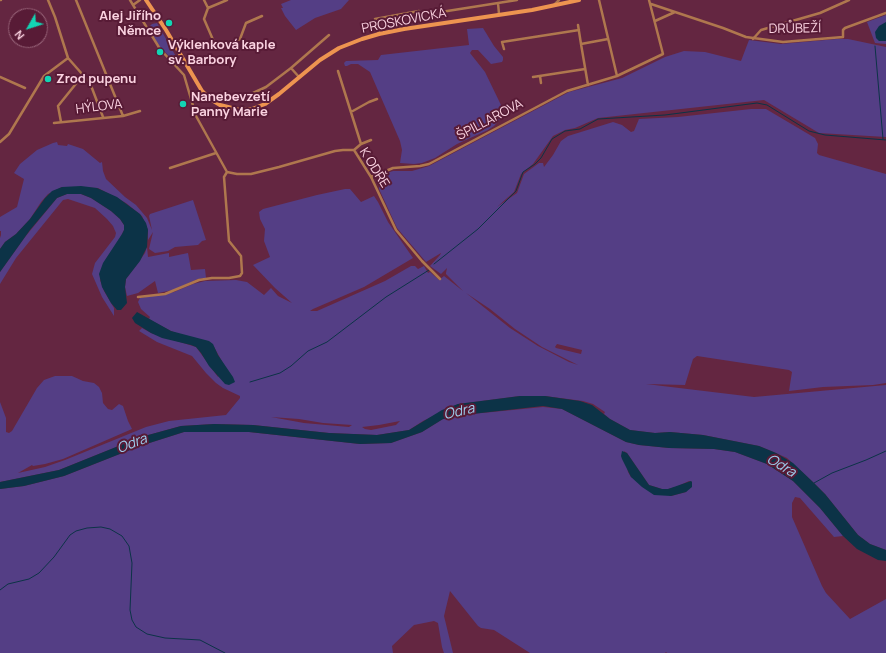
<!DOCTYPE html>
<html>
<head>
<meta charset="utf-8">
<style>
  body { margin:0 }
  #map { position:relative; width:886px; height:653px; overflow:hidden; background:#642641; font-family:Manrope,sans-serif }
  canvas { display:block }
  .north { position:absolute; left:8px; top:8px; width:40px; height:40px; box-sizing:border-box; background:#581b36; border:1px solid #99657a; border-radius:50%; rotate:231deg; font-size:11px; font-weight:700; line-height:16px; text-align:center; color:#fbd3e1 }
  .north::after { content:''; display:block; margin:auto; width:14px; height:18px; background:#12d5b4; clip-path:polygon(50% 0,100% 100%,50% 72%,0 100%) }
</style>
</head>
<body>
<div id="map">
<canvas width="886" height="653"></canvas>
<div class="north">N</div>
</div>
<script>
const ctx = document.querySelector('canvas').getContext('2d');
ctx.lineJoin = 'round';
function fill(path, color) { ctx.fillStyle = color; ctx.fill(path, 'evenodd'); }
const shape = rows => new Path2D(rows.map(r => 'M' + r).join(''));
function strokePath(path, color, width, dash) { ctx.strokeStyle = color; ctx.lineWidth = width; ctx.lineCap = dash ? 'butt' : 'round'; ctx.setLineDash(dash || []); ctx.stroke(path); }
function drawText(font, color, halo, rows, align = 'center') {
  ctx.font = font + ' Manrope,sans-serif'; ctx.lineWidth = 4; ctx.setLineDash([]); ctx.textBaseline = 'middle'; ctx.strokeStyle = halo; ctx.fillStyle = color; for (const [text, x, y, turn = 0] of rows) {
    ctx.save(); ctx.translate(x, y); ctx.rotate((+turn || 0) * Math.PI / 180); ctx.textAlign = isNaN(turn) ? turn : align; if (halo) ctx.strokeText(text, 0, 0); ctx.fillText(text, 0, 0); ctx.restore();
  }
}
const green = shape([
  [291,0,349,0,341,9,315,18,296,30,285,16,281,8,283,8,281,4],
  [886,15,886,44,875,43,867,22],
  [157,23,178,60,175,62,160,47,148,28,152,24],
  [483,28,494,46,503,57,503,60,502,62,491,64,478,50,472,50,470,53,485,72,500,103,503,110,501,118,494,126,488,130,457,144,435,158,422,163,414,164,400,163,402,150,400,141,370,72,358,64,351,64,347,66,345,66,344,63,346,61,378,60,381,55,469,45,467,29],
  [837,39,848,39,886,47,886,137,819,133,764,100,598,118,575,128,565,130,553,136,533,164,521,174,514,192,497,207,517,193,524,174,539,163,543,163,544,167,553,155,561,141,568,136,613,122,622,125,631,132,634,131,639,119,678,117,751,109,766,109,815,138,818,144,817,153,819,155,886,174,886,383,873,385,823,387,789,391,792,372,789,370,697,356,693,359,685,385,646,384,754,397,886,385,886,550,870,544,858,535,825,494,814,483,787,458,776,453,759,446,703,435,670,432,655,433,630,430,610,419,604,414,605,412,593,404,583,401,545,396,520,396,458,404,423,421,409,430,377,435,329,433,253,425,214,424,181,426,141,437,59,470,0,482,0,402,6,418,6,432,9,433,12,431,37,388,44,380,55,376,72,376,83,381,94,383,99,387,102,393,103,403,108,409,112,410,119,404,123,406,128,421,132,429,63,459,45,464,33,466,32,465,18,473,45,467,65,460,146,427,169,421,226,415,240,398,240,396,223,388,216,383,206,373,192,356,157,342,139,331,142,328,151,333,196,347,218,377,224,365,214,347,171,331,156,323,149,319,150,317,141,309,138,302,140,298,174,292,193,284,205,281,236,280,247,282,264,295,271,288,278,296,292,303,275,288,253,265,270,257,264,241,265,229,260,219,259,212,263,209,317,195,345,189,350,189,361,202,374,196,378,202,388,222,413,258,364,287,313,309,310,311,317,311,385,281,411,266,415,266,418,269,424,266,428,273,430,272,439,280,444,276,463,291,446,274,446,273,447,268,441,274,430,266,440,255,441,253,426,262,397,228,379,189,379,184,384,174,393,171,412,171,429,166,569,92,622,78,665,57,684,51,705,52,741,61,749,40,781,44],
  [466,293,490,309,515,329,542,347,578,365,569,362,538,346,510,328],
  [557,344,582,350,581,354,556,348,555,347],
  [271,417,299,419,323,423,352,425,349,427,304,423],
  [400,421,396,425,371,430,365,429,362,427,379,425],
  [57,142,58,145,67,146,68,144,83,149,100,163,102,162,103,171,106,179,125,197,136,205,147,218,152,230,149,216,150,214,193,200,206,240,202,241,198,245,175,247,168,251,155,253,149,249,153,232,148,240,148,230,142,216,126,203,98,188,62,187,48,194,41,202,30,219,16,234,5,242,0,249,0,238,1,235,1,231,0,231,0,217,17,207,24,179,14,173,20,164,37,150,53,143],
  [67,194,81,194,91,198,111,211,120,219,124,225,124,230,100,280,104,291,114,308,114,316,102,297,92,274,95,263,115,237,116,233,113,226,107,219,95,208,68,199,63,200,16,258,0,284,0,272,25,237,57,198],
  [147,247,148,257,169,253,169,257,188,253,191,270,205,269,206,278,198,279,173,290,158,293,155,281,138,293,127,296,125,287,126,279,135,267,145,253],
  [543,407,562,409,626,442,639,445,669,448,714,449,735,452,767,464,793,481,820,508,843,536,834,537,800,498,795,497,792,503,792,517,822,586,826,593,850,619,886,599,886,653,667,653,666,652,665,653,530,653,494,630,481,628,478,626,450,591,444,616,453,653,444,653,442,647,438,623,434,621,414,625,392,646,393,653,0,653,0,489,24,486,64,476,140,446,184,432,249,432,360,444,391,443,422,432,443,419,472,414],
  [624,451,627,453,649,485,662,489,668,489,676,487,689,481,692,482,686,492,671,496,631,477,628,472]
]);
const water = shape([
  [886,22,886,41,879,41,876,38,875,32,879,26],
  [81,186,97,188,117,197,140,214,146,223,148,230,147,247,140,261,126,279,125,287,127,303,121,310,117,310,111,303,102,287,99,274,103,263,122,234,124,230,124,225,120,219,111,211,91,198,81,194,67,194,57,198,30,230,0,272,0,249,5,242,16,234,30,219,45,198,52,191,62,187],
  [137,312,171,331,209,341,213,344,218,355,233,377,235,382,229,385,225,384,209,366,201,353,196,347,191,345,162,338,151,333,135,323,132,318],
  [520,396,545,396,580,401,592,405,610,419,630,430,655,433,670,432,703,435,759,446,776,453,793,463,814,483,825,494,858,535,870,544,886,550,886,561,878,560,857,549,843,536,820,508,793,481,767,464,735,452,714,449,669,448,639,445,626,442,562,409,543,406,472,414,443,419,422,432,391,443,360,444,249,432,184,432,140,446,64,476,24,486,0,489,0,482,59,470,141,437,181,426,214,424,253,425,329,433,377,435,409,430,442,410,458,404],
  [622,451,627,453,649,485,662,489,668,489,691,481,692,482,692,487,686,492,671,496,654,495,642,487,631,477,622,459,621,456]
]);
const stream = shape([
  [875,46,883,139],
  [434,264,478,229,516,191,523,172,535,164,541,158,552,139,565,131,580,129,598,119,665,115,757,103,767,105,809,131,825,135,886,140],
  [250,382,280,373,291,366,308,351,327,342,386,297,429,270],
  [814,483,832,473,866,460,886,451],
  [0,590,8,584,29,579,39,573,54,557,70,535,76,531,87,528,101,527,110,529,122,536,129,546,132,563,130,610,132,620,136,627,147,634,165,638,200,640,225,653]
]);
const street = shape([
  [0,0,1,0],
  [48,0,55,17,68,58,90,83,103,117],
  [76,0,123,116],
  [130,0,160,49,184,75,196,116,227,172],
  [204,0,208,8],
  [599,0,617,76],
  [498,3,499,14],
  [651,4,723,28,746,37,783,42,843,37,843,30,845,28,886,13],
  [133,5,140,0],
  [554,5,559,0],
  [208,8,204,19,217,49,240,39,246,23,262,16],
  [208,8,227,0],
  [441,12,517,0],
  [655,21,675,12],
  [578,25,581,44,608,39],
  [379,34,375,19,419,11],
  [753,39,761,30,820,13,849,0],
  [581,44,588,85],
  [504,49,502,42,579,30],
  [291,68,299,77],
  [338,71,361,144,354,150],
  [540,76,541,83],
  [0,77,25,88],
  [533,77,585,69],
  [240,95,253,93,266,87,291,68,329,35],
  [351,112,369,102,377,99],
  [61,122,58,106,83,75],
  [54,123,123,116,140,111],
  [0,142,9,134,44,76,68,58],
  [361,144,371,140],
  [170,168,216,153],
  [227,172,237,174,251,174,279,167,335,151,343,150,354,150,371,177,396,230,422,261,440,279],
  [371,177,393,168,420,166,429,164,567,91,617,76,663,54,649,0],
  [138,297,165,294,199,280,212,278,229,278,240,276,242,273,241,256,229,241,224,177,227,172]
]);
const secondary = shape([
  [146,0,166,30,202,91,210,99,220,105,240,110,252,109,265,104,279,94,320,60,339,48,362,39,379,34,404,29,532,10,579,0]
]);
const markers = [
  [169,23,4,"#12d5b4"],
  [160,52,4,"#12d5b4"],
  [48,79,4,"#12d5b4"],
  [183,104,4,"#12d5b4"]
];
const poiNames = [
  ["Alej Jiřího",161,16,"right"],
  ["Němce",161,31,"right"],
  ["Výklenková kaple",168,45],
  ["sv. Barbory",168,60],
  ["Zrod pupenu",56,79],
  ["Nanebevzetí",191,97],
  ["Panny Marie",191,112]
];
const streetNames = [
  ["PROSKOVICKÁ",404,21,-11],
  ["DRŮBEŽÍ",795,29,-1],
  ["HÝLOVA",99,107,-7],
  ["ŠPILLAROVA",490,120,-28],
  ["K ODŘE",374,168,58]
];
const waterNames = [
  ["Odra",459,412,-13],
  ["Odra",132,444,-21],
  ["Odra",781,466,31]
];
fill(green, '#543e85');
fill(water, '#0c3347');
strokePath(stream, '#0c3347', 1);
strokePath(street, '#af774e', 2.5);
strokePath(secondary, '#ed9450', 4);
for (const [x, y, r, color] of markers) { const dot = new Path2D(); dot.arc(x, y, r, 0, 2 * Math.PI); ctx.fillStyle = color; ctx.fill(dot); strokePath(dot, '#581b36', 1.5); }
drawText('bold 13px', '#fbd3e1', '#581b36', poiNames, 'left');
drawText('13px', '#fbd3e1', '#581b36', streetNames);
drawText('italic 14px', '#9dcfee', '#581b36', waterNames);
</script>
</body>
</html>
